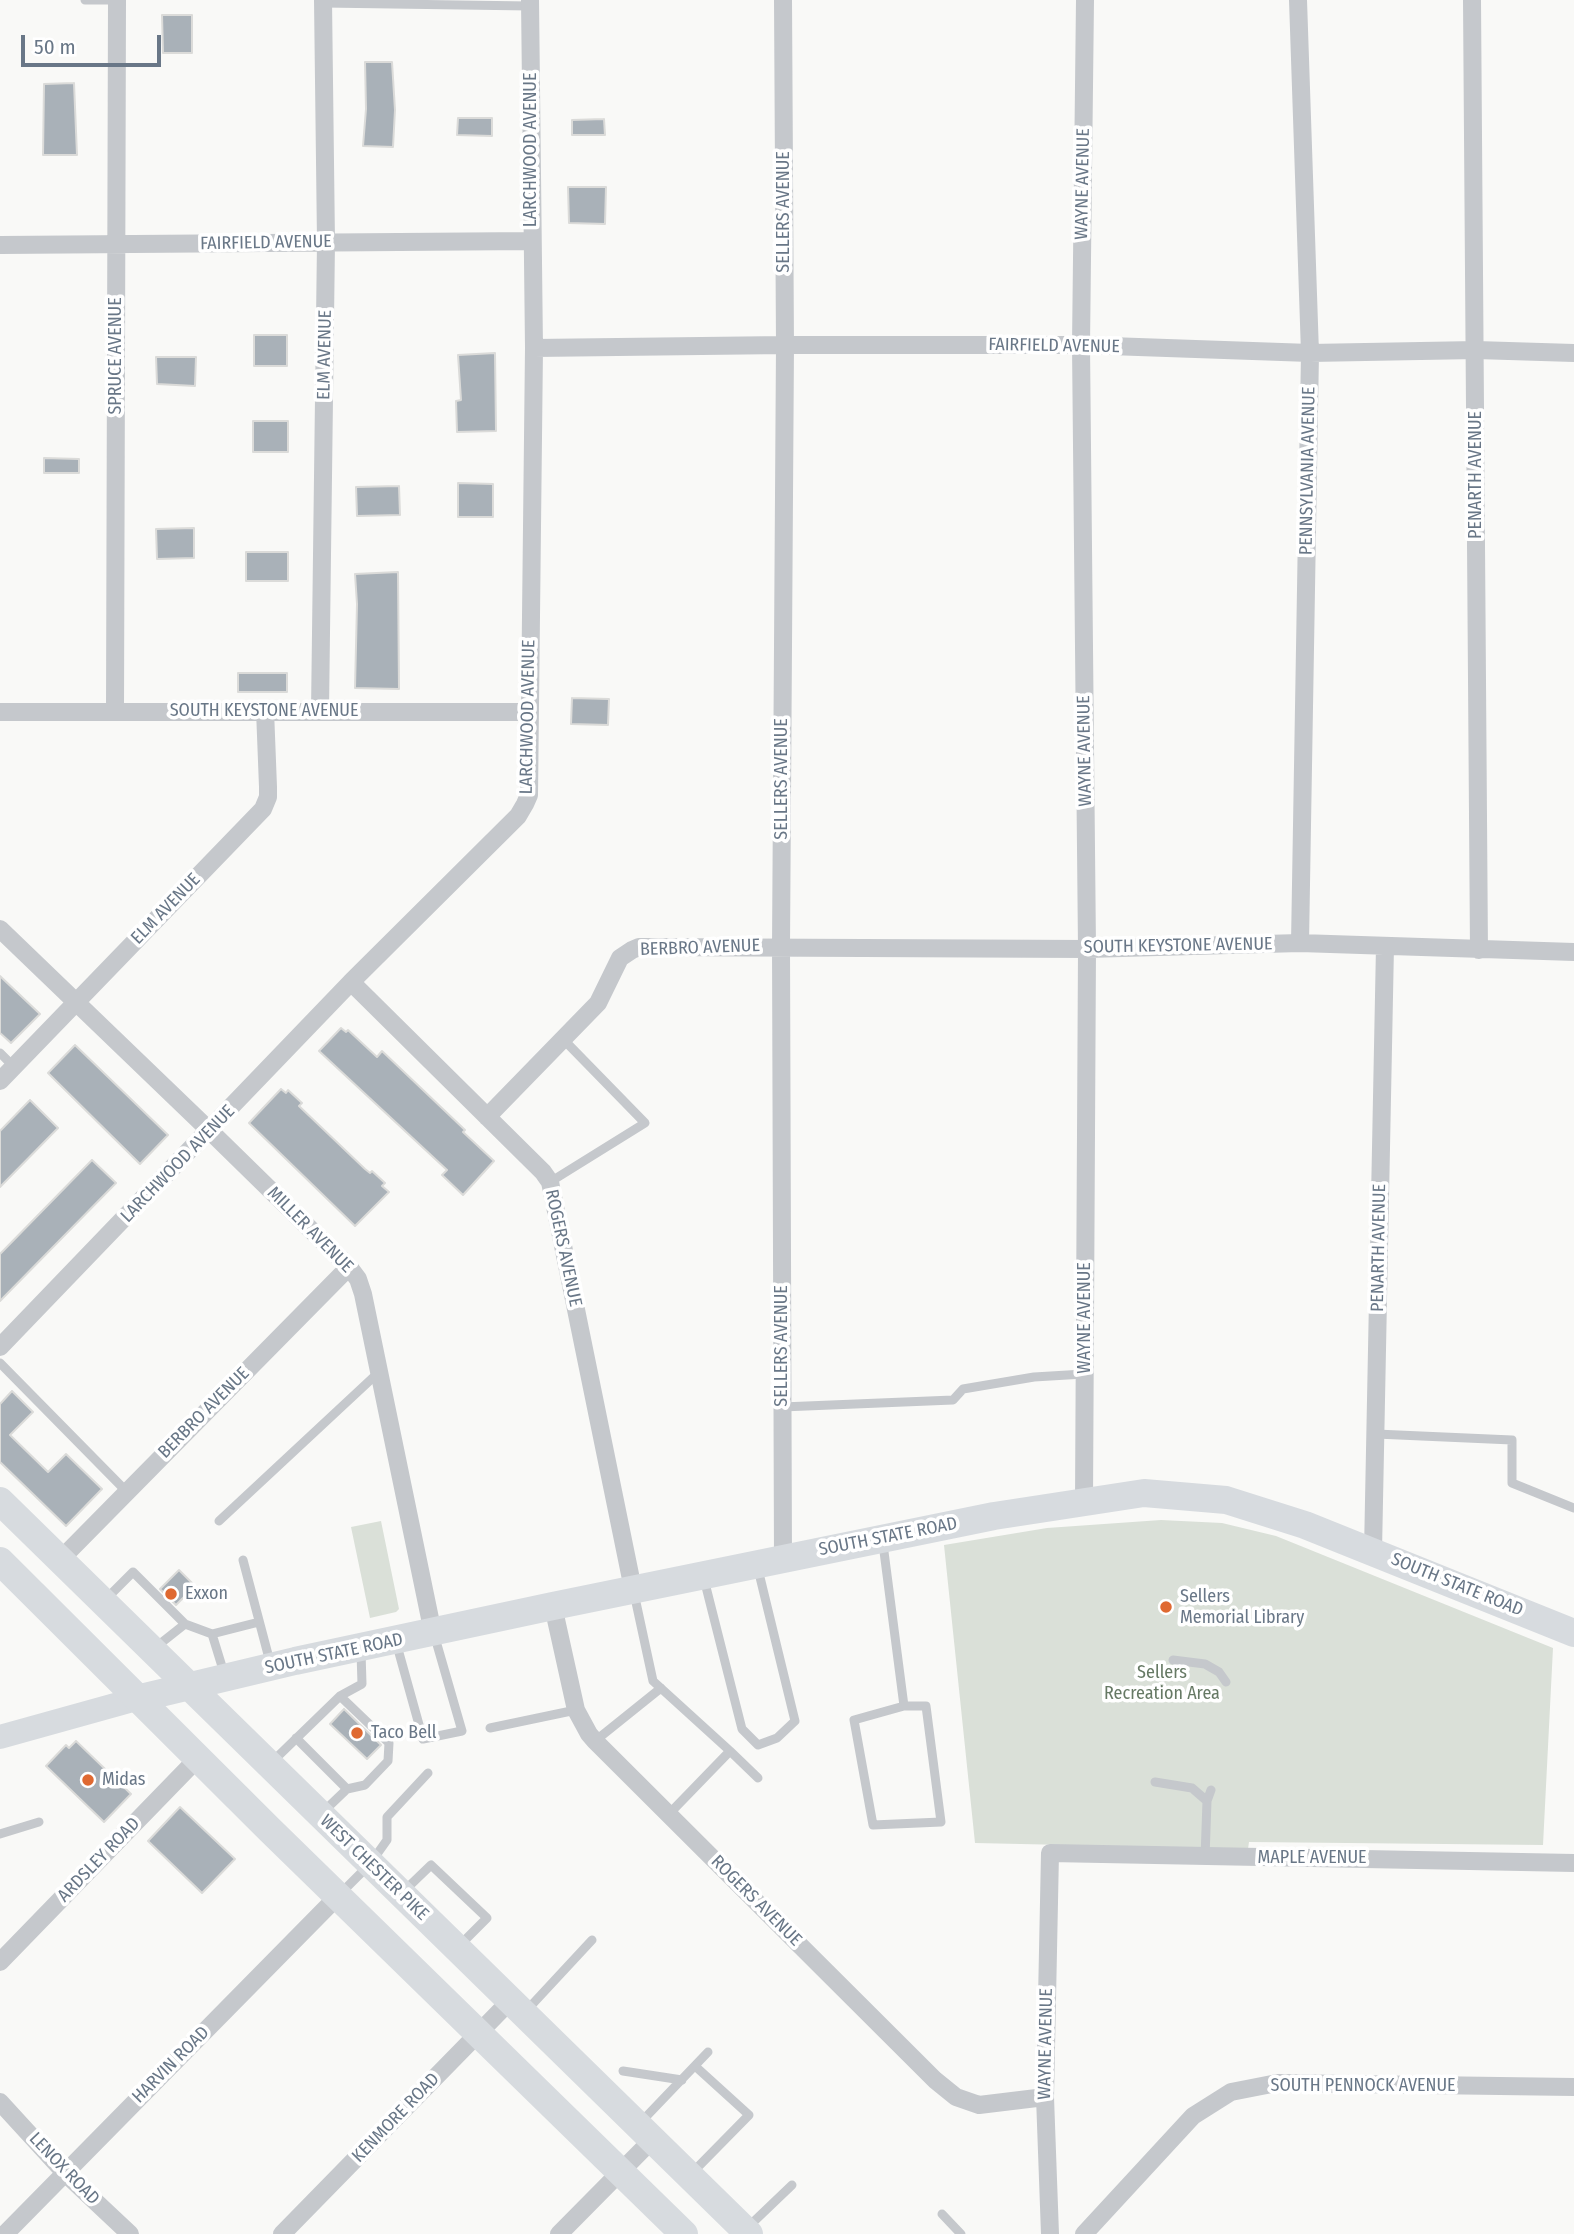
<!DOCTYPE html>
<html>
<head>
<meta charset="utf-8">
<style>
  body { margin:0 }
  #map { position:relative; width:1574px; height:2234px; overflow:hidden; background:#f9f9f7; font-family:"Fira Sans Condensed",sans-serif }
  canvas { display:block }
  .scale { position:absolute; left:21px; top:35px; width:140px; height:32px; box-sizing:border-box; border:4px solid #697787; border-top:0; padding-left:9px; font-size:21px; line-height:24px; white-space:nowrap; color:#697787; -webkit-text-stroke:5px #fff; paint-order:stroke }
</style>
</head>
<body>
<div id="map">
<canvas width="1574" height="2234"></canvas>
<div class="scale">50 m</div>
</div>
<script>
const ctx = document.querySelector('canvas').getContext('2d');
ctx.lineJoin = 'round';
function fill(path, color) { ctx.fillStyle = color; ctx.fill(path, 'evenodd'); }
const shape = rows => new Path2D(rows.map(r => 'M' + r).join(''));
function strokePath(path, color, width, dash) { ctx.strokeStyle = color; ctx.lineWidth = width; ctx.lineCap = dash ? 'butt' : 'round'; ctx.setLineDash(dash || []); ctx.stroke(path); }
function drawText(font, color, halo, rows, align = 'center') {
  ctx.font = font + ' "Fira Sans Condensed",sans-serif'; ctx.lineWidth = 7; ctx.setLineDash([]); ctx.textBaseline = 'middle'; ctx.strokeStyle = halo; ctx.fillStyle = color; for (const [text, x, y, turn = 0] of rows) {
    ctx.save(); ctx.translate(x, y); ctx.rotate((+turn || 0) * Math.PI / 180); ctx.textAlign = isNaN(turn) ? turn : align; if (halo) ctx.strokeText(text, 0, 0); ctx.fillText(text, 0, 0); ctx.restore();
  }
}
const green = shape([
  [1161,1520,1222,1523,1276,1536,1553,1648,1543,1845,1249,1842,1248,1849,975,1843,944,1545,1047,1528],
  [381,1521,399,1609,396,1612,370,1618,351,1527]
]);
const building = shape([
  [162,15,192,15,192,53,163,53,162,15],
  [365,62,392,62,395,110,393,147,363,146,366,109,365,62],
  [74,83,77,155,43,155,44,84,74,83],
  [458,118,492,118,492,136,457,135,458,118],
  [604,119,605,135,572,135,572,120,604,119],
  [568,187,606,187,605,224,569,223,568,187],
  [254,335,287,335,287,366,254,366,254,335],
  [495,353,496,431,457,432,456,401,461,400,458,355,495,353],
  [156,357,196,357,195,386,157,384,156,357],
  [253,421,288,421,288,452,253,452,253,421],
  [44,458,79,459,79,473,44,473,44,458],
  [458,483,493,484,493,517,458,517,458,483],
  [399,486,400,515,357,516,356,487,399,486],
  [194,528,194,558,157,559,156,529,194,528],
  [246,552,288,552,288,581,246,581,246,552],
  [398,572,399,689,355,688,357,604,355,574,398,572],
  [238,673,287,673,287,692,238,692,238,673],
  [572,698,609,699,608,725,571,724,572,698],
  [0,976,40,1014,11,1043,0,1033,0,976],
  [341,1028,346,1032,348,1030,377,1057,382,1051,465,1130,463,1132,494,1161,463,1195,442,1175,447,1170,319,1051,341,1028],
  [75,1045,168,1135,140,1164,48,1073,75,1045],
  [281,1089,286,1093,288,1090,302,1103,299,1106,365,1169,370,1173,372,1171,385,1183,382,1186,389,1192,355,1226,249,1123,281,1089],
  [30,1100,58,1128,0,1187,0,1131,30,1100],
  [92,1160,116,1183,0,1301,0,1254,92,1160],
  [12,1391,33,1412,10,1435,48,1472,66,1454,102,1489,66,1526,0,1462,0,1404,12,1391],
  [179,1570,195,1586,176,1605,160,1589,179,1570],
  [344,1709,381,1745,367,1759,330,1724,344,1709],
  [76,1741,131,1794,104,1822,46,1766,66,1745,69,1748,76,1741],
  [180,1807,235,1859,202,1893,148,1841,180,1807]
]);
const lane = shape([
  [85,0,117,0],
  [323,3,530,6],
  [0,1053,14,1067],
  [550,1182,645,1123,563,1039],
  [0,1363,127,1492],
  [782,1407,953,1400,963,1389,1034,1377,1084,1374],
  [1376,1434,1512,1440,1512,1483,1574,1508],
  [219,1521,379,1372],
  [883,1544,904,1706,926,1706,941,1822,873,1825,854,1720,904,1706],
  [243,1560,270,1662],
  [704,1579,742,1729,758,1745,777,1738,795,1721,758,1569],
  [634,1593,653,1681,730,1751],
  [105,1600,133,1572,185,1624],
  [212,1634,224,1673],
  [396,1642,423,1739,462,1731,434,1634],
  [156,1647,185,1624,212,1634,259,1622],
  [1173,1660,1205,1664,1219,1672,1226,1682],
  [490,1728,576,1710],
  [296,1738,347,1789,365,1785,388,1761,389,1743,340,1696],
  [595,1741,661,1688],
  [273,1761,340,1696,362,1684,361,1652],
  [1155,1782,1192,1788,1207,1801,1211,1790],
  [324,1811,347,1789],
  [669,1814,730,1751,758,1778],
  [0,1834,39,1822],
  [1205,1858,1207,1801],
  [403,1892,431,1865,487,1918,460,1945],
  [339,1895,370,1864,387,1840,387,1817,428,1773],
  [527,2010,592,1940],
  [623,2071,682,2080],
  [641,2122,708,2052],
  [691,2174,749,2115,695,2066],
  [942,2214,961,2234],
  [746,2229,792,2185]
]);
const street = shape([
  [1298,0,1310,353,1300,943],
  [1472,0,1479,950],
  [0,245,532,241],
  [534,348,785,345,1081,345,1310,353,1476,350,1574,353],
  [320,711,326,242,323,0],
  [0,712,529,712],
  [115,712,117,0],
  [0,929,210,1131,349,1267,358,1279,363,1294,433,1633],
  [351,982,543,1172,550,1182,633,1589],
  [0,1081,263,809,268,797,268,787,265,710],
  [487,1117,598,1003,620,958,632,950,639,947,1087,949,1300,943,1574,952],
  [0,1347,351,982,518,816,525,804,529,795,534,348,530,0],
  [1084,1501,1087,949,1081,345,1085,0],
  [1373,1551,1385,946],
  [783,1559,781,946,785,345,783,0],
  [60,1560,349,1267],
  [553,1606,576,1710,589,1734,595,1741,935,2080,956,2097,979,2105,1045,2097],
  [0,1962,198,1758],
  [0,2102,65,2173,130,2234],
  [5,2234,338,1896],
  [282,2234,510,2001],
  [559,2234,652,2140],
  [1050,2234,1045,2097,1050,1853,1574,1863],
  [1084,2234,1193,2116,1231,2092,1277,2083,1574,2087]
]);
const secondary = shape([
  [0,1737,140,1698]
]);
const primary = shape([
  [0,1501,749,2234],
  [0,1561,270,1830,684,2234],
  [140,1698,295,1661,553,1606,994,1516,1144,1493,1226,1500,1305,1525,1574,1633]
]);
const markers = [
  [171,1594,7,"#df6931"],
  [1166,1607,7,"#df6931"],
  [357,1733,7,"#df6931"],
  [88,1780,7,"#df6931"]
];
const streetNames = [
  ["LARCHWOOD AVENUE",531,150,-90],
  ["WAYNE AVENUE",1083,184,-89],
  ["SELLERS AVENUE",784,212,-90],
  ["FAIRFIELD AVENUE",266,243,-1],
  ["FAIRFIELD AVENUE",1054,346,1],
  ["ELM AVENUE",325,355,-89],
  ["SPRUCE AVENUE",116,356,-90],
  ["PENNSYLVANIA AVENUE",1308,471,-89],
  ["PENARTH AVENUE",1476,475,-90],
  ["SOUTH KEYSTONE AVENUE",264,711],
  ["LARCHWOOD AVENUE",528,717,-89],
  ["WAYNE AVENUE",1085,751,-91],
  ["SELLERS AVENUE",782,779,-90],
  ["ELM AVENUE",166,909,-46],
  ["SOUTH KEYSTONE AVENUE",1178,946,-1],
  ["BERBRO AVENUE",700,948,-2],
  ["LARCHWOOD AVENUE",178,1164,-46],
  ["MILLER AVENUE",310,1230,45],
  ["ROGERS AVENUE",563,1248,78],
  ["PENARTH AVENUE",1379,1248,-89],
  ["WAYNE AVENUE",1085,1318,-90],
  ["SELLERS AVENUE",782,1346,-90],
  ["BERBRO AVENUE",204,1413,-45],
  ["SOUTH STATE ROAD",888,1537,-11],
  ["SOUTH STATE ROAD",1457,1585,22],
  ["SOUTH STATE ROAD",334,1654,-12],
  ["MAPLE AVENUE",1312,1858],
  ["ARDSLEY ROAD",99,1860,-46],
  ["WEST CHESTER PIKE",374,1868,44],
  ["ROGERS AVENUE",756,1901,45],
  ["WAYNE AVENUE",1046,2044,-89],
  ["HARVIN ROAD",171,2065,-45],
  ["SOUTH PENNOCK AVENUE",1363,2086],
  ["KENMORE ROAD",396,2118,-46],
  ["LENOX ROAD",64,2169,46]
];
const poiNames = [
  ["Exxon",185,1594],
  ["Sellers",1180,1597],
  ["Memorial Library",1180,1618],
  ["Taco Bell",371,1733],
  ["Midas",102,1780]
];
const parkNames = [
  ["Sellers",1162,1673],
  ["Recreation Area",1162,1694]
];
fill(green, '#dae0d8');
fill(building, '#a9b1b8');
strokePath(building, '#dbdbd9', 2);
strokePath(lane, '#c5c8cc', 9);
strokePath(street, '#c5c8cc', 18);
strokePath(secondary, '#d7dbdf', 24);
strokePath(primary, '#d7dbdf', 28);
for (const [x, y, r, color] of markers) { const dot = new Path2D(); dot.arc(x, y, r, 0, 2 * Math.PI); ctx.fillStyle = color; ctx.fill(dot); strokePath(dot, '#fff', 2.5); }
drawText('18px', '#697787', '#fff', streetNames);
drawText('18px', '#697787', '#fff', poiNames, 'left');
drawText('18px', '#667964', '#fff', parkNames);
</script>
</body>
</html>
